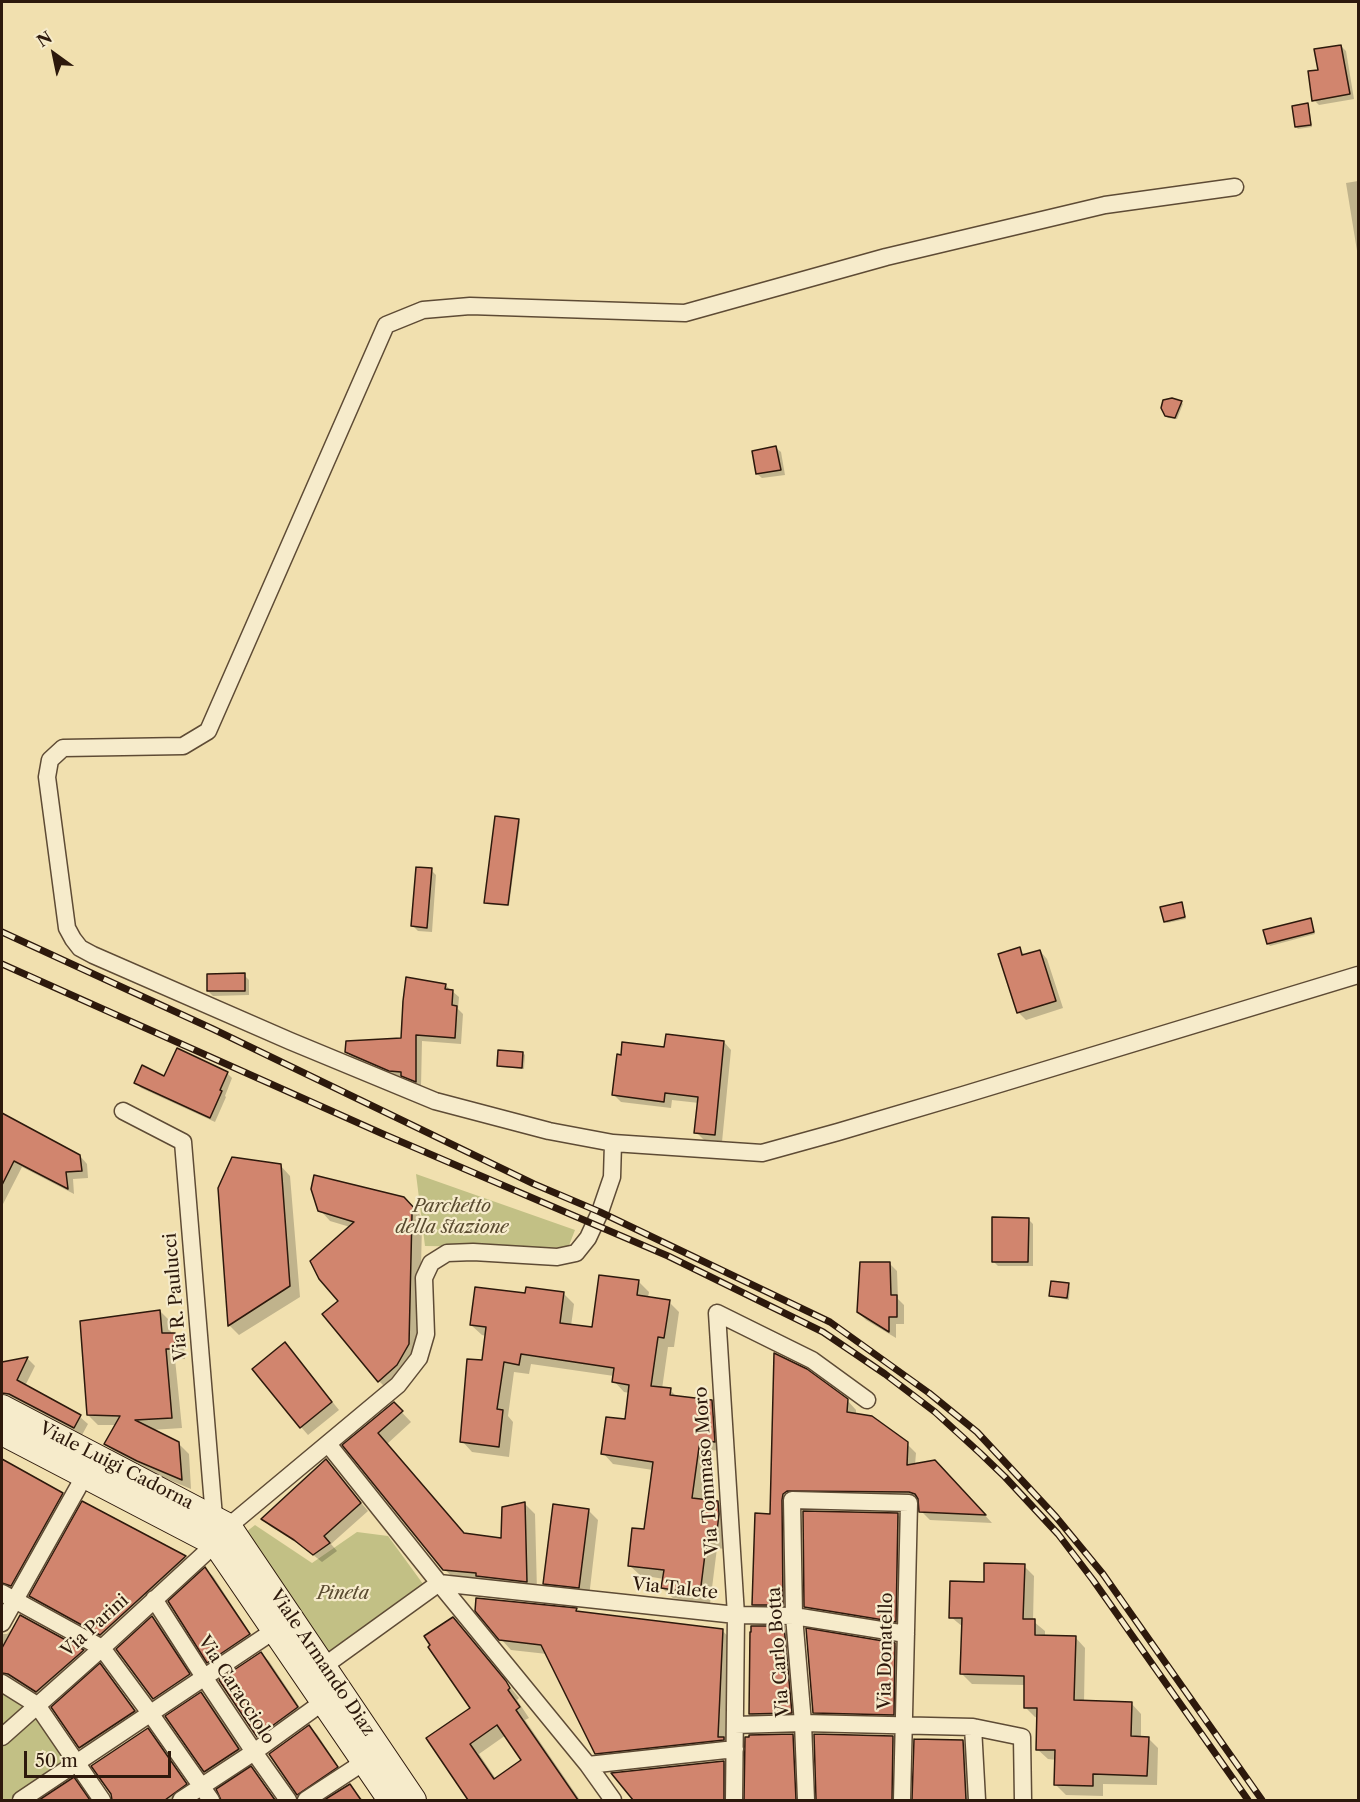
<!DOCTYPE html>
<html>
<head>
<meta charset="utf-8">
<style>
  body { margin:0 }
  #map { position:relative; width:1360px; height:1802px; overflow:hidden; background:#f1e0af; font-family:"Libre Caslon Text",serif }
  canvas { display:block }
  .frame { position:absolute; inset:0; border:3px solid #2d190c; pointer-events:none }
  .north { position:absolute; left:24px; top:24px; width:60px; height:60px; -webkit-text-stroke:4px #f6ebcb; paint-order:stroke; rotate:327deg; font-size:16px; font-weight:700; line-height:24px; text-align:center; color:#2d190c }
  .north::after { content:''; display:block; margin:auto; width:21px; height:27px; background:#2d190c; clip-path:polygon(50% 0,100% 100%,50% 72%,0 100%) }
  .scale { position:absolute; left:24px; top:1751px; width:147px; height:27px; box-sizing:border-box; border:3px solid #2d190c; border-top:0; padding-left:8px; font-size:18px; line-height:21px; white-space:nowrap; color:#2d190c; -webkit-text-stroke:4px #f6ebcb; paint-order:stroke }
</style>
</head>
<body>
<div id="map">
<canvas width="1360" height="1802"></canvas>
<div class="frame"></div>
<div class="north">N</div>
<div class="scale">50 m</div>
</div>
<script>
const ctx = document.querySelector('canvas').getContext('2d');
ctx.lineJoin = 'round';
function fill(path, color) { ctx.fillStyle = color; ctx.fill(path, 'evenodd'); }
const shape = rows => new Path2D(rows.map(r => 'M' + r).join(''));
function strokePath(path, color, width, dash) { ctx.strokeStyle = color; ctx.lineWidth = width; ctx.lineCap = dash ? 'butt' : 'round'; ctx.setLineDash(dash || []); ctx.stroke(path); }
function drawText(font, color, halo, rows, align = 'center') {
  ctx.font = font + ' "Libre Caslon Text",serif'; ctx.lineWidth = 4.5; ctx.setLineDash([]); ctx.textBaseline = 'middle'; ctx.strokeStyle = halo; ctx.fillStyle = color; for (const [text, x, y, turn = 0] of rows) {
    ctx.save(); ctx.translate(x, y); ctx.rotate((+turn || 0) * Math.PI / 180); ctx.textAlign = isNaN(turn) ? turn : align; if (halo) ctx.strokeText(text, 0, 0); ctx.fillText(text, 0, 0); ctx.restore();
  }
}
const green = shape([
  [416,1174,575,1230,568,1248,425,1246],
  [255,1525,312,1563,357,1532,388,1536,426,1588,326,1659,241,1536],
  [2,1691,25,1706,2,1727],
  [36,1713,66,1760,9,1800,2,1800,2,1744]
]);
const shadow = shape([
  [1341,46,1346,51,1354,99,1319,105,1314,100,1320,71],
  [1307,105,1309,107,1312,127,1298,129,1296,127],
  [1358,181,1358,257,1346,183],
  [1181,402,1183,404,1177,419,1168,418,1166,416],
  [776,448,781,452,785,475,762,478,757,474],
  [518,820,520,822,509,906,487,904,485,902],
  [431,870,436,875,432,932,418,931,413,926],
  [1181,904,1183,906,1186,919,1167,923,1165,921],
  [1310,920,1315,934,1270,946,1268,944,1265,931],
  [1019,949,1026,956,1040,951,1047,959,1063,1008,1026,1020,1018,1012],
  [244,975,249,980,249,995,213,996,208,991],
  [445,985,459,997,458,1009,463,1014,461,1044,422,1041,421,1087,409,1081,405,1077,396,1076,353,1058,347,1052,402,1039],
  [724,1042,731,1050,722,1142,704,1140,696,1132,699,1103,672,1100,671,1108,621,1102,613,1094,622,1057,665,1049],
  [523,1053,525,1055,524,1069,501,1067,499,1065],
  [227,1073,232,1078,225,1096,226,1097,215,1122,141,1088,136,1083,165,1078],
  [2,1115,80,1156,87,1164,88,1178,73,1179,74,1194,22,1167,2,1206],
  [280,1165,290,1176,300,1297,239,1335,229,1325,220,1188],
  [415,1209,425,1221,422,1224,419,1355,389,1391,379,1381,340,1301,350,1227,330,1221,320,1210],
  [1028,1219,1033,1224,1033,1266,998,1266,993,1261],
  [890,1264,897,1271,898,1299,904,1305,904,1324,896,1324,896,1338,866,1320,858,1312],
  [638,1281,649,1292,648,1298,669,1302,679,1312,674,1347,668,1347,662,1389,670,1390,678,1398,711,1402,722,1412,724,1451,710,1450,703,1501,718,1503,728,1513,725,1549,717,1548,710,1604,673,1598,662,1588,664,1579,640,1575,629,1565,645,1531,653,1470,613,1464,603,1453,626,1421,630,1393,624,1392,614,1381,614,1376,531,1364,529,1374,514,1372,508,1416,513,1422,509,1457,472,1452,462,1441,483,1362,486,1336,482,1335,471,1325,527,1294,564,1294,574,1304,571,1326,593,1329],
  [1068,1285,1070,1287,1069,1300,1053,1297,1051,1295],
  [160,1311,170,1321,171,1335,174,1335,184,1345,185,1359,175,1359,182,1428,151,1430,178,1443,189,1454,191,1489,148,1471,116,1454,106,1444,117,1425,98,1425,88,1415],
  [292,1352,339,1410,308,1435,301,1427],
  [775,1355,847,1400,856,1410,856,1415,907,1444,916,1453,915,1465,944,1470,992,1523,930,1520,921,1511,920,1501,797,1499,791,1613,762,1613,753,1604,771,1515],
  [27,1358,35,1366,25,1386,80,1417,88,1424,82,1435,2,1393,2,1363],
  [394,1404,411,1422,387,1444,465,1535,502,1539,525,1504,535,1514,537,1591,455,1579,444,1569,344,1445],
  [326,1461,368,1511,331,1544,337,1551,322,1562,303,1547,270,1526,263,1519],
  [2,1462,62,1494,70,1502,19,1593,2,1596],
  [83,1503,185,1558,195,1568,111,1645,41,1606,31,1596],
  [588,1510,598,1520,589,1597,555,1593,545,1583],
  [898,1515,908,1525,905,1631,816,1617,806,1606],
  [1024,1566,1034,1576,1033,1621,1045,1631,1045,1637,1075,1637,1085,1648,1084,1702,1131,1703,1141,1714,1141,1738,1148,1738,1158,1748,1157,1785,1103,1784,1103,1796,1066,1795,1055,1784,1056,1760,1048,1759,1037,1749,1038,1718,1035,1717,1025,1707,1026,1685,972,1684,962,1674,963,1627,951,1617,985,1584],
  [205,1569,213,1576,256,1642,216,1669,208,1662],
  [576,1610,579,1613,722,1630,732,1641,728,1743,607,1763,596,1753,547,1654,511,1650,501,1639],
  [20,1616,83,1651,91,1659,46,1700,18,1682,2,1679,2,1634,7,1634,12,1629],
  [152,1618,160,1625,196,1682,162,1706,154,1698],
  [453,1619,515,1693,519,1698,517,1700,529,1718,525,1720,580,1800,470,1800,428,1739,472,1709],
  [506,1735,523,1761,496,1779,479,1754],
  [784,1628,791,1636,798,1720,758,1721,750,1713],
  [894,1644,905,1655,903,1724,825,1722,814,1712],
  [261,1654,269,1661,305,1715,265,1744,258,1736],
  [100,1666,108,1673,142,1719,88,1755,81,1747,53,1707],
  [201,1694,209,1701,246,1757,213,1779,205,1771,167,1717],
  [309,1727,317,1734,344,1775,305,1800,298,1794],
  [147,1730,156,1738,194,1793,184,1800,113,1800,112,1794],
  [792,1735,800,1743,802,1800,746,1800,747,1739],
  [815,1735,892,1737,900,1745,899,1800,818,1800],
  [915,1740,963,1742,970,1749,973,1800,914,1800],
  [723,1762,731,1770,732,1800,635,1800,614,1774],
  [251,1768,259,1777,276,1800,223,1800],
  [74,1779,91,1800,41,1800],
  [350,1786,363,1800,328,1800]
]);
const building = shape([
  [1341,45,1350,94,1312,101,1308,71,1318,70,1314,49,1341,45],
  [1308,103,1311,125,1295,127,1292,106,1308,103],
  [1172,398,1182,401,1175,418,1165,416,1161,408,1163,400,1172,398],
  [776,446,781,470,756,474,752,451,776,446],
  [495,816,519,819,508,905,484,903,495,816],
  [416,867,432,868,427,928,411,926,416,867],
  [1182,902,1185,917,1164,922,1160,907,1182,902],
  [1311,918,1314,932,1267,944,1263,930,1311,918],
  [1020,947,1022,955,1040,950,1056,1001,1017,1013,998,954,1020,947],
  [245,973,245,991,207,991,207,974,245,973],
  [406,977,446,984,445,989,453,990,452,1005,457,1006,455,1038,416,1035,416,1082,401,1076,401,1072,389,1071,345,1052,346,1041,401,1038,403,1001,406,977],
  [666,1034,724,1041,715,1135,694,1133,698,1097,665,1093,664,1102,612,1095,617,1054,621,1055,622,1042,664,1047,666,1034],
  [177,1048,228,1072,220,1090,222,1091,210,1118,134,1083,142,1065,164,1076,177,1048],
  [498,1050,523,1052,522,1068,497,1066,498,1050],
  [2,1113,80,1155,82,1171,66,1172,68,1189,14,1161,2,1185,2,1113],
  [232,1157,281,1164,290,1286,228,1326,218,1188,232,1157],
  [314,1175,404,1197,416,1210,412,1214,409,1344,397,1365,378,1382,322,1314,338,1301,319,1279,310,1261,354,1222,318,1211,311,1189,314,1175],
  [992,1217,1029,1218,1028,1262,992,1262,992,1217],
  [860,1262,890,1262,891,1295,897,1295,897,1317,889,1317,889,1332,857,1312,860,1262],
  [599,1275,639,1280,637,1295,670,1300,664,1338,658,1337,651,1386,671,1388,670,1395,712,1400,715,1442,700,1440,692,1498,718,1501,719,1514,716,1540,707,1538,700,1594,661,1588,664,1570,628,1566,632,1528,644,1529,653,1462,601,1454,606,1417,625,1419,629,1385,612,1382,614,1368,521,1354,519,1365,504,1362,497,1409,503,1410,499,1447,460,1442,467,1359,482,1360,486,1327,470,1325,475,1287,525,1293,526,1287,564,1292,560,1323,592,1327,599,1275],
  [1051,1281,1069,1283,1067,1298,1049,1296,1051,1281],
  [160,1310,162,1333,175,1333,175,1349,166,1349,172,1418,135,1420,179,1442,182,1480,137,1461,104,1444,120,1416,87,1415,80,1321,160,1310],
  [285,1342,332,1402,300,1428,252,1369,285,1342],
  [774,1353,807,1369,848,1399,847,1412,872,1416,908,1442,907,1465,935,1460,986,1515,919,1512,918,1499,915,1494,909,1492,787,1491,783,1494,782,1500,783,1605,752,1605,755,1513,770,1514,774,1353],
  [28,1357,17,1380,81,1415,74,1428,9,1394,2,1393,2,1362,28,1357],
  [394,1402,403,1411,378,1433,464,1533,501,1538,502,1507,525,1502,527,1582,476,1576,476,1573,443,1570,342,1445,394,1402],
  [2,1459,63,1493,11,1586,2,1583,2,1459],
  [326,1459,361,1503,324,1536,330,1543,313,1555,294,1540,261,1519,326,1459],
  [82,1501,186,1556,100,1635,29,1596,82,1501],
  [553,1504,589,1509,579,1588,543,1584,553,1504],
  [803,1511,898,1513,896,1622,804,1607,803,1511],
  [984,1563,1025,1564,1023,1619,1035,1619,1035,1635,1076,1636,1074,1700,1132,1702,1131,1736,1149,1737,1147,1776,1093,1774,1093,1786,1054,1785,1055,1750,1036,1750,1037,1708,1024,1708,1024,1676,960,1674,962,1618,949,1618,950,1581,984,1582,984,1563],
  [205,1567,250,1634,207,1663,168,1601,205,1567],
  [476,1598,577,1608,576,1611,723,1629,718,1737,724,1737,724,1740,595,1754,541,1645,499,1640,475,1611,476,1598],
  [20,1615,84,1650,36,1692,8,1674,2,1673,2,1648,20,1615],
  [152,1616,190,1674,153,1699,116,1649,152,1616],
  [453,1617,506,1681,510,1688,508,1690,520,1707,516,1710,578,1800,468,1800,426,1738,470,1708,428,1647,430,1645,424,1636,453,1617],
  [497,1725,521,1760,494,1779,470,1744,497,1725],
  [751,1626,784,1626,792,1713,749,1714,750,1632,751,1632,751,1626],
  [806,1628,895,1643,894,1715,813,1713,806,1628],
  [261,1652,298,1707,257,1737,219,1680,261,1652],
  [100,1663,135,1711,79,1748,51,1707,100,1663],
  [201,1692,239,1749,204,1772,165,1716,201,1692],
  [309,1725,338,1767,297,1795,269,1754,309,1725],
  [148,1728,187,1784,165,1800,112,1800,111,1794,91,1766,148,1728],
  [793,1734,796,1800,744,1800,745,1737,749,1737,749,1735,793,1734],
  [814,1734,893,1736,892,1800,816,1800,814,1734],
  [914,1739,963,1740,966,1800,912,1800,914,1739],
  [724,1761,724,1800,633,1800,611,1773,724,1761],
  [251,1766,275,1800,221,1800,216,1789,251,1766],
  [74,1777,90,1800,39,1800,74,1777],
  [350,1784,361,1800,324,1800,350,1784]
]);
const minor = shape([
  [123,1111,183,1142,214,1517],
  [613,1143,762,1153,838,1132,963,1095,1358,975],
  [328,1444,439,1583,588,1765,613,1800],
  [2,1593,102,1648,150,1713,211,1800],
  [154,1599,204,1677,254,1752,288,1800],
  [2,1623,85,1475],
  [324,1666,439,1583,736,1615,794,1616,906,1634],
  [2,1683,37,1705,102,1800],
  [735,1725,803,1723,973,1727,1022,1737,1023,1800],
  [973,1727,977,1800],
  [2,1737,102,1648,215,1544,229,1526,398,1385,419,1358,426,1334,424,1278,431,1263,447,1253,473,1252,557,1257,576,1253,588,1238,600,1212,612,1177,613,1143,549,1131,435,1101,290,1041,93,955,80,948,73,939,67,928,47,777,50,760,63,748,183,746,208,731,386,325,423,310,470,306,685,313,886,257,1105,205,1235,187],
  [588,1765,735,1749],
  [21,1800,275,1630],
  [181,1800,254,1752,323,1702],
  [306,1800,364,1762],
  [734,1800,736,1615,717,1313,812,1360,867,1400],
  [806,1800,803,1723,794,1616,792,1500,909,1503,902,1800]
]);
const secondary = shape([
  [2,1407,229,1526,414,1800],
  [2,1433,215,1544,390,1800]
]);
const rail = shape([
  [2,932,213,1029,534,1184,600,1212,830,1322,929,1393,977,1432,1056,1517,1103,1574,1262,1800],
  [2,964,383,1134,668,1256,823,1332,885,1374,935,1412,980,1453,1005,1477,1058,1534,1093,1580,1248,1800]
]);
const parkNames = [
  ["Parchetto",452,1207],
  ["della stazione",452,1228],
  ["Pineta",343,1594]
];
const streetNames = [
  ["Via R. Paulucci",176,1297,-95],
  ["Viale Luigi Cadorna",116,1466,27],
  ["Via Tommaso Moro",707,1471,-94],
  ["Via Talete",675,1589,6],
  ["Via Parini",95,1626,-42],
  ["Via Donatello",886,1651,-89],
  ["Via Carlo Botta",779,1652,-94],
  ["Viale Armando Diaz",322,1663,56],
  ["Via Caracciolo",236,1690,57]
];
fill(green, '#c2c085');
fill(shadow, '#0003');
fill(building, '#d1856e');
strokePath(building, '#2d190c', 1.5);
strokePath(minor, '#5e4b35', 19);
strokePath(secondary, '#2d190c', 26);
strokePath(minor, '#f6ebcb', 16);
strokePath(secondary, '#f6ebcb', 24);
strokePath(rail, '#2d190c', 7);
strokePath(rail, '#f6ebcb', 4.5, [14]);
drawText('italic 18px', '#5a4b30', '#f6ebcb', parkNames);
drawText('18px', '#2d190c', '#f6ebcb', streetNames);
</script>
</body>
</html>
